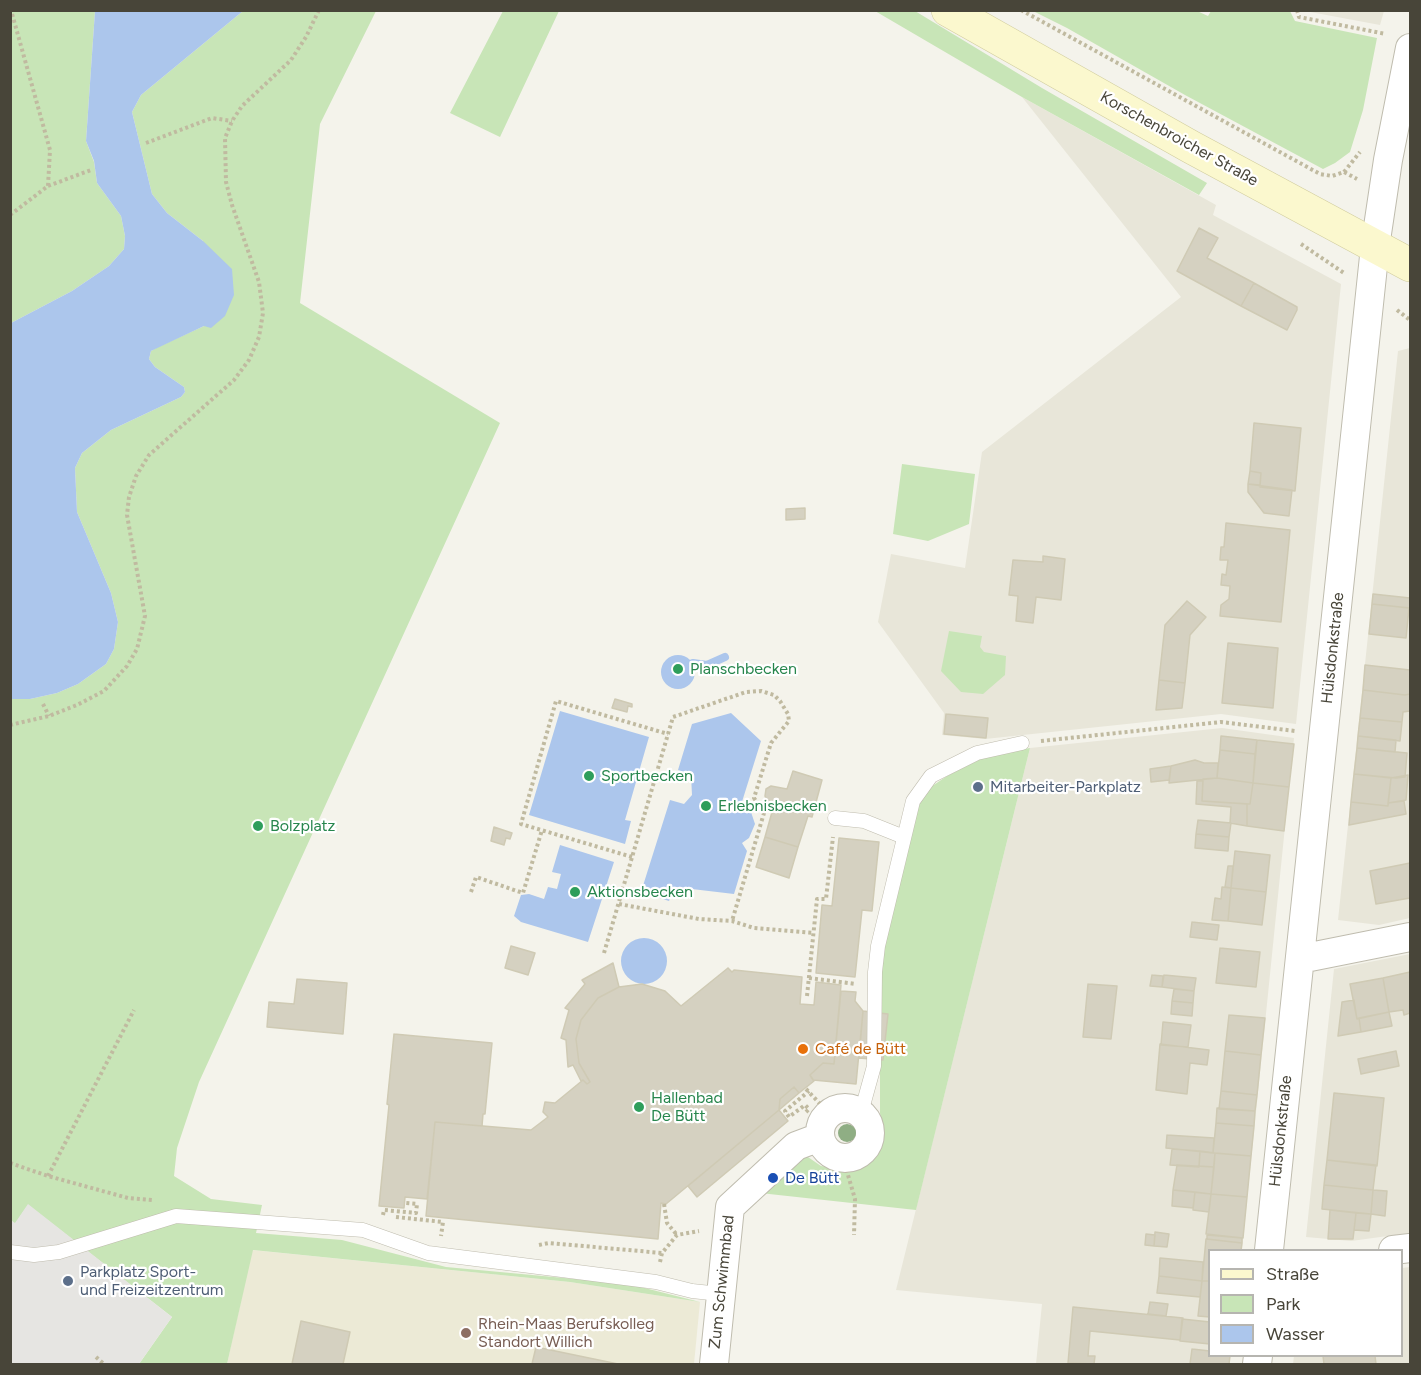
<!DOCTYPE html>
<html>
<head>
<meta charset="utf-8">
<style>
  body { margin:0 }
  #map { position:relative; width:1421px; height:1375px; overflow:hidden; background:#f4f3eb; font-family:Figtree,sans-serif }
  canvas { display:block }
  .frame { position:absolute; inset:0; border:12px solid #484539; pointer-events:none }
  .legend { position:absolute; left:1208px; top:1249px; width:195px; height:108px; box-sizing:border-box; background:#fff; border:2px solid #b6b5b0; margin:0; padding:8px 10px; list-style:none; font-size:18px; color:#484539 }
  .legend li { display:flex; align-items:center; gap:12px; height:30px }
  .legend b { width:30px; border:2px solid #b6b5b0 }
</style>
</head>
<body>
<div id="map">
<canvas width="1421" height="1375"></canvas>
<div class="frame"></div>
<ul class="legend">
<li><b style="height:8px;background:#fbf8ce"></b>Straße</li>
<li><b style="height:16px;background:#c8e5b7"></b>Park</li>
<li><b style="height:16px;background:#acc6ec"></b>Wasser</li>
</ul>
</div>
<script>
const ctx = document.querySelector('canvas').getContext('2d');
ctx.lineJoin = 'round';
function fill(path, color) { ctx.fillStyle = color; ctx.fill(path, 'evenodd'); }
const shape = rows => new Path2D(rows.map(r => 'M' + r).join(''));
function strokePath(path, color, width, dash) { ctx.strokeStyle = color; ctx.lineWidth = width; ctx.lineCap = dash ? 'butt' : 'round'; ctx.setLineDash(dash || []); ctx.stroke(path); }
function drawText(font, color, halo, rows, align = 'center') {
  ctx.font = font + ' Figtree,sans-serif'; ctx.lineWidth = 4.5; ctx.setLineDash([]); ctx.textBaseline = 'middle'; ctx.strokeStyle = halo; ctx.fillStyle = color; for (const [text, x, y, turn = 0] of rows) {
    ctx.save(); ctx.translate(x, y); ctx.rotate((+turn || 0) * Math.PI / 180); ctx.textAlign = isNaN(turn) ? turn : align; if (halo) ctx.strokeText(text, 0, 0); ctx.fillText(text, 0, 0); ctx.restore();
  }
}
const residential = shape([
  [1305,11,1384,10,1384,11,1380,25],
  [1022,97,1216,205,1213,215,1341,284,1296,724,1221,714,985,739,942,735,944,713,878,622,891,554,965,568,982,452,1181,297],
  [1410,348,1410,918,1379,925,1338,920,1398,351],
  [1222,728,1294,738,1242,1250,1210,1250,1210,1356,1230,1356,1230,1364,1036,1364,1042,1304,896,1290,1030,748],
  [1410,954,1410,1233,1351,1241,1306,1237,1334,969],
  [1410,1267,1410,1364,1293,1364,1294,1356,1402,1356,1402,1268]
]);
const education = shape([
  [252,1250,570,1282,700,1302,694,1364,227,1364]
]);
const green = shape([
  [11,11,95,11,86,141,94,162,97,183,121,216,125,236,124,249,109,266,72,291,11,323],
  [243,11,376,11,320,124,300,303,500,423,199,1082,177,1148,174,1176,211,1199,262,1205,256,1233,342,1240,446,1267,629,1284,700,1302,570,1282,253,1250,227,1364,139,1364,172,1317,28,1205,15,1224,11,1220,10,699,30,699,57,693,78,684,106,664,114,649,118,622,111,593,77,512,75,468,82,453,111,430,181,397,185,392,184,387,155,367,149,359,151,351,158,347,204,326,203,241,167,213,152,194,132,112,141,95],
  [503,11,559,11,500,137,450,113],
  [875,11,915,11,1042,88,1207,183,1199,195,1022,97],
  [1197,11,1208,16,1211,11,1290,11,1295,21,1377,38,1363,110,1350,152,1335,163,1323,169,1185,95,1067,28,1033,11],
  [902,464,975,474,969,524,928,541,893,534],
  [949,631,982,636,980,647,984,652,1006,656,1005,675,983,694,961,692,941,671],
  [1030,748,916,1210,760,1193,805,1155,821,1166,841,1169,860,1163,875,1150,882,1129,880,1113,880,957,922,793,947,776,985,755]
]);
const parking = shape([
  [28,1204,172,1317,139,1364,11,1364,10,1220,15,1223]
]);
const water = shape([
  [95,11,243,11,141,95,132,112,152,194,167,213,203,241,232,269,234,295,225,316,211,328,204,326,151,351,149,359,155,367,184,387,185,392,181,397,111,430,82,453,75,468,77,512,111,593,118,622,114,649,106,664,78,684,57,693,30,699,11,699,11,323,72,291,109,266,124,249,125,236,121,216,97,183,94,161,86,141],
  '661 672a17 17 0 1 1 34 0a17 17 0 1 1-34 0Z',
  [560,711,649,737,625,820,631,821,625,844,529,815],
  [731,713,761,741,741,805,751,812,755,824,749,838,742,843,747,851,734,894,675,887,669,901,641,892,670,800,684,804,692,795,691,775,678,770,692,724],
  [560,845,614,862,588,942,521,922,514,916,521,895,529,894,544,899,548,887,557,889,561,874,552,872],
  '621 961a23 23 0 1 1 46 0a23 23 0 1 1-46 0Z'
]);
const stream = shape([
  [693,663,707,665,725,657]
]);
const building = shape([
  [1199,228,1218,238,1207,258,1254,283,1241,306,1177,271,1199,228],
  [1254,283,1297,307,1297,310,1287,330,1241,306,1254,283],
  [1254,423,1301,428,1295,491,1260,487,1261,473,1250,471,1254,423],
  [1250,471,1261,473,1260,485,1248,484,1250,471],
  [1248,484,1292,490,1289,516,1264,513,1248,492,1248,484],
  [805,508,805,519,786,520,786,509,805,508],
  [1226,523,1290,530,1281,622,1220,616,1221,605,1229,599,1230,586,1221,585,1222,574,1226,575,1228,560,1220,560,1221,547,1224,547,1226,523],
  [1043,556,1065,559,1061,600,1036,597,1033,623,1016,621,1018,596,1009,595,1013,560,1043,562,1043,556],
  [1373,594,1410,598,1410,608,1372,604,1373,594],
  [1187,601,1206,617,1190,635,1185,683,1159,680,1165,625,1187,601],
  [1372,604,1409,608,1406,638,1369,634,1372,604],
  [1228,643,1278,648,1273,708,1222,703,1228,643],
  [1365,665,1410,670,1410,694,1405,695,1363,690,1365,665],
  [1159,680,1185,683,1182,708,1156,710,1159,680],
  [1363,690,1405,695,1410,694,1410,711,1403,712,1402,722,1360,718,1363,690],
  [615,699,632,704,632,707,628,706,627,712,612,708,615,699],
  [946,714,988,718,986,738,944,734,946,714],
  [1360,718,1402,722,1400,741,1358,736,1360,718],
  [1221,736,1257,740,1255,754,1220,750,1221,736],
  [1358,736,1396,740,1395,752,1357,748,1358,736],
  [1257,740,1294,744,1289,787,1253,783,1257,740],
  [1357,748,1407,753,1405,777,1396,778,1354,774,1357,748],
  [1220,750,1255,754,1253,783,1217,778,1220,750],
  [1195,760,1204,763,1218,763,1217,778,1169,783,1171,766,1195,760],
  [1171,766,1169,780,1151,782,1150,769,1171,766],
  [793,771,822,780,812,817,808,816,798,847,765,837,774,805,767,801,765,796,766,789,771,786,787,789,793,771],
  [1354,774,1391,778,1388,806,1351,802,1354,774],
  [1408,775,1406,800,1388,803,1391,778,1408,775],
  [1217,778,1253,783,1250,804,1202,801,1203,779,1217,778],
  [1197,781,1203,781,1202,801,1247,804,1247,826,1230,823,1231,807,1196,804,1197,781],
  [1253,783,1289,787,1284,831,1247,826,1247,804,1250,804,1253,783],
  [1404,801,1406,814,1349,825,1351,802,1388,806,1388,803,1404,801],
  [1198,820,1231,823,1229,837,1196,834,1198,820],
  [494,827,512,833,510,839,506,838,504,845,491,841,494,827],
  [1196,834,1229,837,1228,851,1195,848,1196,834],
  [765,837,798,847,789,878,756,867,765,837],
  [839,838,879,842,872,911,862,910,855,977,816,973,822,905,832,906,839,838],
  [1235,851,1270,855,1266,892,1231,888,1235,851],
  [1410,863,1410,898,1376,904,1370,871,1410,863],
  [1228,866,1233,866,1231,888,1225,887,1228,866],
  [1222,887,1231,888,1228,921,1212,920,1215,898,1221,899,1222,887],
  [1231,888,1266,892,1262,925,1228,921,1231,888],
  [1192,922,1219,925,1217,940,1190,937,1192,922],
  [511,946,535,953,528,975,505,968,511,946],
  [1220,948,1260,952,1256,987,1216,983,1220,948],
  [613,963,619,987,598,998,581,1020,576,1039,579,1063,590,1082,587,1084,583,1080,581,1081,573,1065,568,1067,566,1040,561,1038,569,1010,565,1008,585,984,582,980,613,963],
  [728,968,732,972,734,970,802,977,800,1004,814,1005,816,982,841,985,834,1064,823,1063,810,1075,814,1081,799,1093,794,1087,780,1099,779,1110,666,1204,661,1203,658,1239,426,1216,435,1122,531,1130,548,1117,543,1112,545,1102,555,1103,583,1080,587,1084,590,1082,579,1063,576,1039,581,1020,598,998,619,987,642,984,665,991,681,1006,728,968],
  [1410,972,1410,1013,1404,1015,1403,1010,1389,1012,1383,978,1410,972],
  [1152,975,1163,976,1162,987,1150,986,1152,975],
  [1164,975,1196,978,1194,991,1162,987,1164,975],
  [1383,978,1389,1012,1357,1019,1350,984,1383,978],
  [297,979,347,983,343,1034,267,1027,269,1002,294,1004,297,979],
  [1088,984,1117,986,1111,1039,1083,1037,1088,984],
  [1174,989,1194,991,1193,1003,1172,1001,1174,989],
  [841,991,856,992,855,1001,863,1011,856,1084,813,1080,810,1075,823,1063,834,1064,841,991],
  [1354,1000,1357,1019,1359,1018,1361,1032,1338,1036,1342,1002,1354,1000],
  [1172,1001,1193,1003,1192,1016,1171,1014,1172,1001],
  [863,1011,888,1014,883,1060,859,1058,863,1011],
  [1389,1012,1392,1026,1361,1032,1359,1018,1389,1012],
  [1229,1015,1265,1018,1261,1055,1225,1051,1229,1015],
  [1163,1022,1191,1025,1188,1047,1161,1045,1163,1022],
  [394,1034,492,1043,485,1114,483,1114,482,1126,435,1122,427,1199,405,1197,404,1208,379,1206,389,1105,387,1104,394,1034],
  [1160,1044,1209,1050,1207,1065,1190,1063,1187,1094,1156,1090,1160,1044],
  [1225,1051,1261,1055,1257,1095,1221,1091,1225,1051],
  [1396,1051,1399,1066,1361,1074,1358,1059,1396,1051],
  [794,1087,799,1093,779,1110,780,1099,794,1087],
  [1221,1091,1257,1095,1255,1111,1219,1109,1221,1091],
  [1334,1093,1384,1098,1377,1166,1327,1160,1334,1093],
  [1217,1108,1255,1111,1254,1126,1216,1123,1217,1108],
  [779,1110,788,1121,697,1197,688,1186,779,1110],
  [1216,1123,1254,1126,1251,1156,1213,1153,1216,1123],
  [1167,1135,1214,1138,1213,1153,1166,1148,1167,1135],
  [1172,1149,1200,1151,1199,1167,1170,1165,1172,1149],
  [1200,1151,1215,1153,1214,1167,1199,1166,1200,1151],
  [1215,1153,1251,1156,1247,1197,1211,1194,1215,1153],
  [1327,1160,1376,1165,1373,1190,1324,1185,1327,1160],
  [1177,1165,1214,1167,1211,1194,1173,1190,1177,1165],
  [1324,1185,1373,1190,1371,1214,1322,1209,1324,1185],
  [1173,1190,1195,1192,1193,1208,1172,1206,1173,1190],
  [1373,1190,1387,1191,1385,1216,1371,1214,1373,1190],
  [1195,1192,1211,1194,1209,1212,1193,1210,1195,1192],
  [1211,1194,1247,1197,1243,1238,1206,1234,1211,1194],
  [1330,1210,1356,1213,1353,1239,1328,1239,1330,1210],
  [1356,1213,1371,1214,1369,1231,1354,1230,1356,1213],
  [1155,1232,1169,1234,1167,1247,1154,1246,1155,1232],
  [1146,1234,1155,1235,1154,1246,1145,1245,1146,1234],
  [1207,1235,1242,1238,1242,1243,1207,1239,1207,1235],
  [1206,1239,1242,1243,1241,1250,1210,1250,1210,1281,1202,1281,1206,1239],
  [1160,1258,1203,1262,1202,1281,1159,1276,1160,1258],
  [1159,1276,1202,1281,1200,1297,1157,1293,1159,1276],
  [1202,1281,1210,1281,1210,1317,1198,1316,1202,1281],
  [1150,1302,1168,1304,1166,1316,1148,1314,1150,1302],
  [1073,1307,1183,1318,1180,1340,1090,1331,1088,1356,1095,1356,1094,1364,1068,1363,1073,1307],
  [1182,1319,1210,1322,1210,1344,1180,1341,1182,1319],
  [301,1321,350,1332,343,1364,292,1364,301,1321],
  [536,1347,618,1364,532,1364,536,1347],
  [1192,1349,1210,1351,1210,1356,1230,1356,1229,1364,1190,1364,1192,1349],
  [1323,1356,1375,1356,1376,1364,1324,1364,1323,1356]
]);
const path = shape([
  [1021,10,1320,174,1332,176,1344,172,1357,179],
  [1297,10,1299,17,1386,34],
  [146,143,212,118,232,121],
  [1344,172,1360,152],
  [48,186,91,170],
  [10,215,48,186,50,150,11,10],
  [1301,244,1344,273],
  [1397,310,1410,320],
  [43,704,49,716],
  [10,725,49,716,77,705,104,691,127,666,137,649,145,616,127,515,129,497,136,476,149,455,234,380,249,360,259,337,263,313,259,282,232,205,226,182,225,138,232,121,242,106,291,60,306,37,319,10],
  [1041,741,1221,722,1295,731],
  [632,857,521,824,556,701,668,734],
  [471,892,476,877,523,893,542,830],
  [619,904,699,919,732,921,754,928,814,933],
  [604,953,673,717,746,692,761,691,774,695,780,701,788,714,789,721,771,743,754,798,764,813,732,921],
  [809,978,856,984],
  [807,996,817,899,826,899,833,837],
  [806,1089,824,1108],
  [827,1109,843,1097],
  [806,1112,809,1109,805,1105,789,1117,785,1111,809,1091],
  [843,1158,855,1199,854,1235],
  [10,1163,48,1176,128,1198,152,1200],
  [48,1176,134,1010],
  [664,1204,667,1223,677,1235],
  [383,1215,384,1210,416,1213,417,1204,406,1203],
  [396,1217,443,1222,441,1236],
  [539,1245,549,1243,662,1253],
  [660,1262,662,1253,677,1235,699,1231],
  [96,1357,104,1364]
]);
const lane = shape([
  [835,818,864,821,904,837],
  [861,1113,874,1066,875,972,878,946,913,801,931,776,977,753,1022,743],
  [10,1252,34,1255,59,1252,176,1216,363,1230,428,1253,656,1282,692,1291,720,1294]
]);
const street = shape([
  [1300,959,1410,937],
  '820 1133a25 25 0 1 1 50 0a25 25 0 1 1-50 0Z',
  [1269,1250,1375,247,1388,160,1410,48],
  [1393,1250,1410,1248],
  [714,1364,730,1207,796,1146,820,1137],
  [1257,1364,1258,1356]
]);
const secondary = shape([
  [948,10,1191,147,1410,265]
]);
const trees = [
  [847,1133]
];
const markers = [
  [678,669,6,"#2e9e5b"],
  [589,776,6,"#2e9e5b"],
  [978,787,6,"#5c6f8a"],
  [706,806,6,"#2e9e5b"],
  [258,826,6,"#2e9e5b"],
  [575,892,6,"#2e9e5b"],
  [803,1049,6,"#e8710a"],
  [639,1107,6,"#2e9e5b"],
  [773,1178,6,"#1a4fb4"],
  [68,1281,6,"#5c6f8a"],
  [466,1333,6,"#8d6e63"]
];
const streetNames = [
  ["Korschenbroicher Straße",1179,139,29],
  ["Hülsdonkstraße",1333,648,-84],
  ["Hülsdonkstraße",1281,1131,-84],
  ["Zum Schwimmbad",722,1282,-84]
];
const leisureNames = [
  ["Planschbecken",690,669],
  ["Sportbecken",601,776],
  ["Erlebnisbecken",718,806],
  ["Bolzplatz",270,826],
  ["Aktionsbecken",587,892],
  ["Hallenbad",651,1098],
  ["De Bütt",651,1116]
];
const serviceNames = [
  ["Mitarbeiter-Parkplatz",990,787],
  ["Parkplatz Sport-",80,1272],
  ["und Freizeitzentrum",80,1290]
];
const foodNames = [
  ["Café de Bütt",815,1049]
];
const transitNames = [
  ["De Bütt",785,1178]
];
const educationNames = [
  ["Rhein-Maas Berufskolleg",478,1324],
  ["Standort Willich",478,1342]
];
fill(residential, '#e8e6d9');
fill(education, '#ecead6');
fill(green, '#c8e5b7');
fill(parking, '#e6e5e2');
fill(water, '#acc6ec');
strokePath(stream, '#acc6ec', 8);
fill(building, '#d5d1c1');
strokePath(building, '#cfcab4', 1.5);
strokePath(lane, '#bfbcae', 15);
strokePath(street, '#bfbcae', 30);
strokePath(secondary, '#d0cc9d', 34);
strokePath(path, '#c0baa0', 4, [3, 3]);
strokePath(lane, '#fff', 14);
strokePath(street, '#fff', 28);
strokePath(secondary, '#fbf8ce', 33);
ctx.fillStyle = '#8fae84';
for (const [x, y] of trees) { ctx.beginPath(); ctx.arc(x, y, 9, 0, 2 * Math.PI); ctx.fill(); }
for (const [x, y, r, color] of markers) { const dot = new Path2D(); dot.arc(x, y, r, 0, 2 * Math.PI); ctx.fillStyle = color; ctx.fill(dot); strokePath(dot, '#fff', 2); }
drawText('16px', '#484539', '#fff', streetNames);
drawText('16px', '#27864d', '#fff', leisureNames, 'left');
drawText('16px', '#4e5e75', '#fff', serviceNames, 'left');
drawText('16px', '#c56008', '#fff', foodNames, 'left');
drawText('16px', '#164399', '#fff', transitNames, 'left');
drawText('16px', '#785e54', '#fff', educationNames, 'left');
</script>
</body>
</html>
